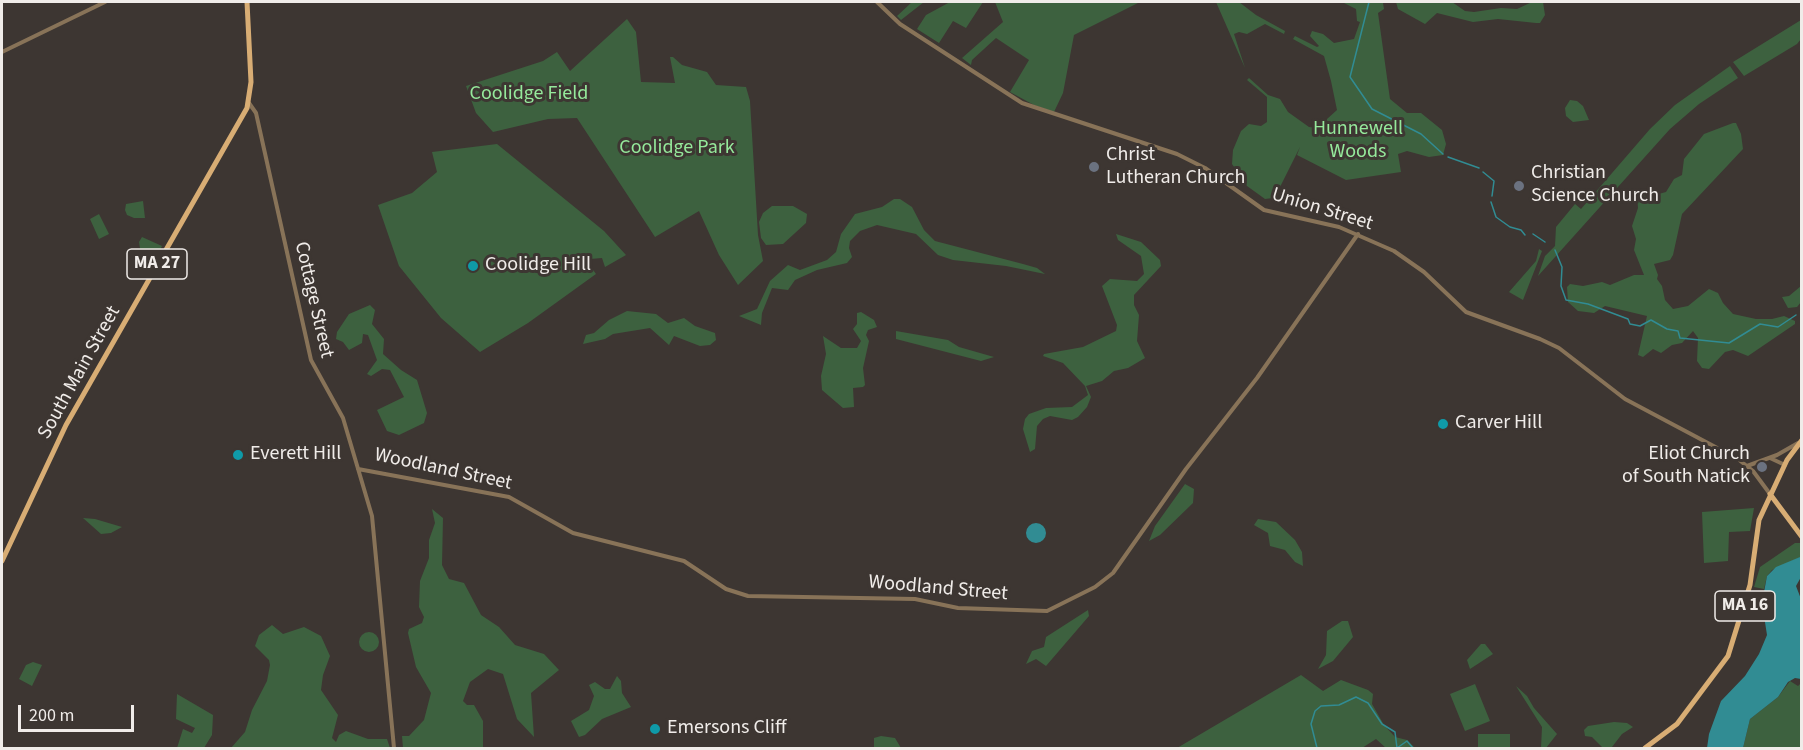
<!DOCTYPE html>
<html>
<head>
<meta charset="utf-8">
<style>
  body { margin:0 }
  #map { position:relative; width:1803px; height:750px; overflow:hidden; background:#3d3632; font-family:"Source Sans 3",sans-serif }
  canvas { display:block }
  .frame { position:absolute; inset:0; border:3px solid #f0ece9; pointer-events:none }
  .scale { position:absolute; left:18px; top:705px; width:116px; height:27px; box-sizing:border-box; border:3px solid #f0ece9; border-top:0; padding-left:8px; font-size:18px; line-height:21px; white-space:nowrap; color:#f0ece9; -webkit-text-stroke:4px #3d3632; paint-order:stroke }
</style>
</head>
<body>
<div id="map">
<canvas width="1803" height="750"></canvas>
<div class="frame"></div>
<div class="scale">200 m</div>
</div>
<script>
const ctx = document.querySelector('canvas').getContext('2d');
ctx.lineJoin = 'round';
function fill(path, color) { ctx.fillStyle = color; ctx.fill(path, 'evenodd'); }
const shape = rows => new Path2D(rows.map(r => 'M' + r).join(''));
function strokePath(path, color, width, dash) { ctx.strokeStyle = color; ctx.lineWidth = width; ctx.lineCap = dash ? 'butt' : 'round'; ctx.setLineDash(dash || []); ctx.stroke(path); }
function drawText(font, color, halo, rows, align = 'center') {
  ctx.font = font + ' "Source Sans 3",sans-serif'; ctx.lineWidth = 6; ctx.setLineDash([]); ctx.textBaseline = 'middle'; ctx.strokeStyle = halo; ctx.fillStyle = color; for (const [text, x, y, turn = 0] of rows) {
    ctx.save(); ctx.translate(x, y); ctx.rotate((+turn || 0) * Math.PI / 180); ctx.textAlign = isNaN(turn) ? turn : align; if (halo) ctx.strokeText(text, 0, 0); ctx.fillText(text, 0, 0); ctx.restore();
  }
}
const green = shape([
  [912,2,924,2,901,20,897,16],
  [950,2,983,2,966,28,953,21,939,43,917,29,926,15],
  [995,2,1140,2,1074,35,1063,93,1054,112,1034,105,1010,92,1029,60,996,38,972,60,971,65,962,58,1003,22],
  [1216,2,1239,2,1256,15,1285,31,1284,34,1265,24,1247,34,1239,32,1234,34,1245,68],
  [1342,2,1383,3,1384,9,1378,13,1390,99,1407,113,1421,113,1442,130,1446,144,1443,155,1429,157,1407,151,1398,154,1401,172,1346,180,1297,155,1300,147,1278,191,1273,198,1265,199,1247,186,1232,164,1233,150,1241,131,1249,124,1261,126,1267,122,1267,97,1247,80,1249,78,1268,95,1280,99,1288,112,1309,127,1317,128,1337,110,1331,81,1324,56,1293,39,1295,36,1317,47,1319,46,1310,36,1312,31,1323,34,1334,43,1354,39,1360,22,1357,21,1356,9],
  [1396,2,1452,2,1465,11,1474,12,1501,8,1517,9,1532,2,1543,2,1545,15,1540,23,1536,23,1498,19,1473,22,1437,13,1425,24,1398,9],
  [627,19,636,32,641,82,675,83,670,57,673,57,682,65,707,72,716,85,746,87,750,101,758,235,763,261,738,285,719,255,699,211,655,237,577,118,548,119,493,132,476,113,466,86,543,61,557,52,570,71],
  [1801,20,1801,39,1797,44,1744,76,1733,62],
  [1730,66,1738,78,1699,104,1670,129,1538,276,1545,256,1555,246,1556,227,1575,204,1581,209,1650,129,1675,105],
  [1570,100,1577,101,1583,106,1589,120,1573,122,1566,116,1565,108],
  [1733,123,1736,123,1741,134,1743,149,1682,214,1673,255,1670,260,1654,264,1658,275,1657,279,1662,286,1665,300,1673,309,1688,306,1709,289,1718,293,1723,303,1733,314,1756,319,1772,319,1784,316,1795,321,1795,324,1748,356,1733,350,1725,352,1709,369,1702,368,1697,361,1698,338,1693,331,1682,343,1672,345,1661,353,1653,349,1643,357,1638,355,1647,316,1605,306,1594,313,1578,311,1568,302,1567,287,1570,284,1583,286,1602,282,1610,285,1634,275,1644,275,1634,250,1636,239,1632,226,1638,208,1637,194,1651,196,1666,192,1674,179,1682,175,1684,159,1704,134],
  [497,144,604,231,626,255,605,267,602,258,590,259,591,267,596,274,528,323,480,352,441,318,399,266,378,205,412,193,437,172,432,152],
  [894,199,900,199,912,207,924,230,935,241,1023,264,1037,268,1045,274,1006,266,953,260,938,255,916,234,877,225,860,231,850,241,849,248,852,257,847,263,817,270,795,280,788,290,772,288,762,313,761,325,739,316,757,309,770,281,788,265,800,270,827,260,836,252,841,234,855,214,882,207],
  [143,201,145,218,134,218,127,215,125,210,126,204],
  [772,206,793,206,807,214,806,223,783,244,766,245,761,238,759,222,763,213],
  [99,214,109,234,99,239,90,219],
  [1116,234,1141,242,1160,260,1161,266,1134,295,1134,305,1139,315,1137,341,1145,358,1128,368,1114,371,1102,381,1086,386,1091,397,1087,407,1078,417,1072,420,1050,416,1043,419,1037,426,1035,449,1030,452,1023,429,1025,419,1029,414,1046,408,1072,407,1088,395,1085,386,1063,363,1043,356,1044,354,1083,347,1116,331,1117,325,1102,286,1110,279,1137,281,1144,274,1141,256,1118,240],
  [142,237,162,246,154,262,141,255,139,242],
  [1539,249,1542,251,1523,300,1509,292,1536,261],
  [1801,286,1801,302,1797,307,1788,308,1782,297,1789,296],
  [370,305,375,310,372,324,384,339,383,354,401,370,417,380,427,413,424,423,399,435,387,431,377,410,404,397,390,370,382,369,371,376,367,374,377,360,368,335,363,334,362,343,349,350,343,342,336,339,337,332,349,314],
  [627,311,656,314,668,323,684,318,695,326,715,333,716,340,710,345,700,346,674,336,669,345,650,328,613,334,605,339,583,344,586,335,594,333,609,320],
  [861,312,874,320,877,327,868,330,866,335,869,341,863,368,865,385,863,387,853,388,854,407,843,408,822,390,821,376,826,354,823,336,841,348,857,348,861,341,853,329,857,324,857,313],
  [896,331,948,340,959,347,994,357,981,361,896,339],
  [1185,484,1194,489,1193,503,1160,535,1149,541,1155,526],
  [1754,508,1750,531,1729,532,1728,561,1704,563,1702,512],
  [432,509,443,518,442,565,449,579,464,583,481,615,499,627,515,645,544,654,559,670,531,693,534,737,517,719,503,674,488,669,470,682,463,701,467,705,474,705,483,721,483,748,403,748,402,736,409,736,424,720,431,693,416,667,408,633,409,629,422,623,424,617,419,607,420,581,429,558,429,540,435,523],
  [83,518,95,519,122,527,111,533,101,534],
  [1258,519,1276,522,1295,540,1302,552,1303,566,1295,562,1285,550,1270,546,1268,533,1254,525],
  [1795,543,1801,543,1801,557,1772,570,1767,576,1764,589,1754,587,1760,567],
  [1088,610,1089,616,1046,666,1036,659,1026,664,1032,651,1044,647,1046,637],
  [1342,621,1348,621,1353,637,1333,661,1318,669,1326,655,1327,631],
  [272,625,283,634,304,627,321,636,330,656,323,675,321,690,338,715,332,738,336,742,339,735,346,731,368,739,387,739,390,748,231,748,245,732,252,710,267,681,270,665,269,660,255,646,259,635],
  '359 642a10 10 0 1 1 20 0a10 10 0 1 1-20 0Z',
  [1481,644,1485,644,1493,654,1470,669,1467,660],
  [33,662,42,665,32,686,19,679,26,665],
  [1301,675,1323,691,1341,680,1368,690,1373,694,1372,704,1384,725,1395,737,1407,740,1415,748,1386,748,1376,739,1362,748,1177,748],
  [617,676,621,681,622,693,631,707,602,719,585,735,579,737,571,721,589,710,594,696,589,685,595,682,605,689,610,689],
  [1790,681,1798,686,1801,683,1801,748,1743,748,1750,719,1778,697],
  [1475,684,1490,721,1465,731,1450,694],
  [1516,686,1527,696,1534,708,1557,734,1546,748,1541,748,1542,727],
  [177,694,213,715,212,735,204,748,177,748,183,729,192,733,195,728,176,719],
  [1614,722,1627,723,1633,727,1622,734,1612,747,1603,748,1592,737,1585,736,1584,730,1588,726],
  [1478,734,1510,734,1510,748,1478,748],
  [881,736,895,738,901,748,874,748,874,738]
]);
const water = shape([
  '1026 533a10 10 0 1 1 20 0a10 10 0 1 1-20 0Z',
  [1800,557,1801,577,1796,586,1801,599,1801,679,1795,678,1788,682,1778,697,1750,719,1743,748,1707,748,1709,734,1721,701,1745,676,1759,654,1767,635,1762,603,1767,576,1776,567]
]);
const stream = shape([
  [1369,2,1350,77,1372,109,1421,134,1443,154],
  [1448,157,1479,168],
  [1483,172,1494,181,1492,196],
  [1491,202,1496,217,1510,227,1521,230,1525,235],
  [1533,234,1545,242],
  [1555,250,1562,267,1561,286,1566,300,1588,304,1628,319,1630,324,1640,326,1651,320,1667,329,1678,331,1680,338,1729,343,1760,324,1778,327,1796,315],
  [1317,748,1311,724,1315,711,1321,706,1339,705,1356,697,1368,703,1382,724,1395,732,1397,748,1407,741,1413,748]
]);
const minor = shape([
  [877,2,900,24,1022,103,1177,154,1205,168,1264,210,1339,227,1394,251,1424,272,1466,312,1540,339,1559,348,1625,399,1738,459,1753,471,1770,494],
  [2,52,105,2],
  [249,103,256,113,311,360,343,418,372,516,394,748],
  [1770,458,1785,465],
  [1747,466,1777,455,1798,443],
  [358,469,509,497,573,533,684,561,726,589,748,596,915,599,958,608,1047,611,1095,587,1113,573,1186,469,1257,378,1358,234]
]);
const major = shape([
  [1770,494,1802,537],
  [2,561,66,425,247,108,251,82,247,2],
  [1645,748,1677,724,1728,656,1750,585,1759,520,1787,460,1802,440]
]);
const markers = [
  [1094,167,6,"#6b7280"],
  [1519,186,6,"#6b7280"],
  [473,266,6,"#0f9aa8"],
  [1443,424,6,"#0f9aa8"],
  [238,455,6,"#0f9aa8"],
  [1762,467,6,"#6b7280"],
  [655,729,6,"#0f9aa8"]
];
const shields = [
  [157,264,60],
  [1745,606,60]
];
const shieldNames = [
  ["MA 27",157,264],
  ["MA 16",1745,606]
];
const parkNames = [
  ["Coolidge Field",529,95],
  ["Hunnewell",1358,130],
  ["Woods",1358,153],
  ["Coolidge Park",677,149]
];
const poiNames = [
  ["Christ",1106,156],
  ["Lutheran Church",1106,179],
  ["Christian",1531,174],
  ["Science Church",1531,197],
  ["Coolidge Hill",485,266],
  ["Carver Hill",1455,424],
  ["Everett Hill",250,455],
  ["Eliot Church",1750,455,"right"],
  ["of South Natick",1750,478,"right"],
  ["Emersons Cliff",667,729]
];
const streetNames = [
  ["Union Street",1322,210,17],
  ["Cottage Street",313,300,77],
  ["South Main Street",80,373,-61],
  ["Woodland Street",443,470,12],
  ["Woodland Street",938,589,5]
];
fill(green, '#3d613f');
fill(water, '#318c93');
strokePath(stream, '#318c93', 1.5);
strokePath(minor, '#887358', 4);
strokePath(major, '#d8ad74', 5);
for (const [x, y, r, color] of markers) { const dot = new Path2D(); dot.arc(x, y, r, 0, 2 * Math.PI); ctx.fillStyle = color; ctx.fill(dot); strokePath(dot, '#3d3632', 2); }
for (const [x, y, w] of shields) { const box = new Path2D(); box.roundRect(x - w / 2, y - 15, w, 30, 4.5); ctx.fillStyle = '#3d3632'; ctx.fill(box); strokePath(box, '#f0ece9', 1.5); }
drawText('bold 18px', '#f0ece9', null, shieldNames);
drawText('20px', '#95e99b', '#3d3632', parkNames);
drawText('20px', '#f0ece9', '#3d3632', poiNames, 'left');
drawText('20px', '#f0ece9', '#3d3632', streetNames);
</script>
</body>
</html>
